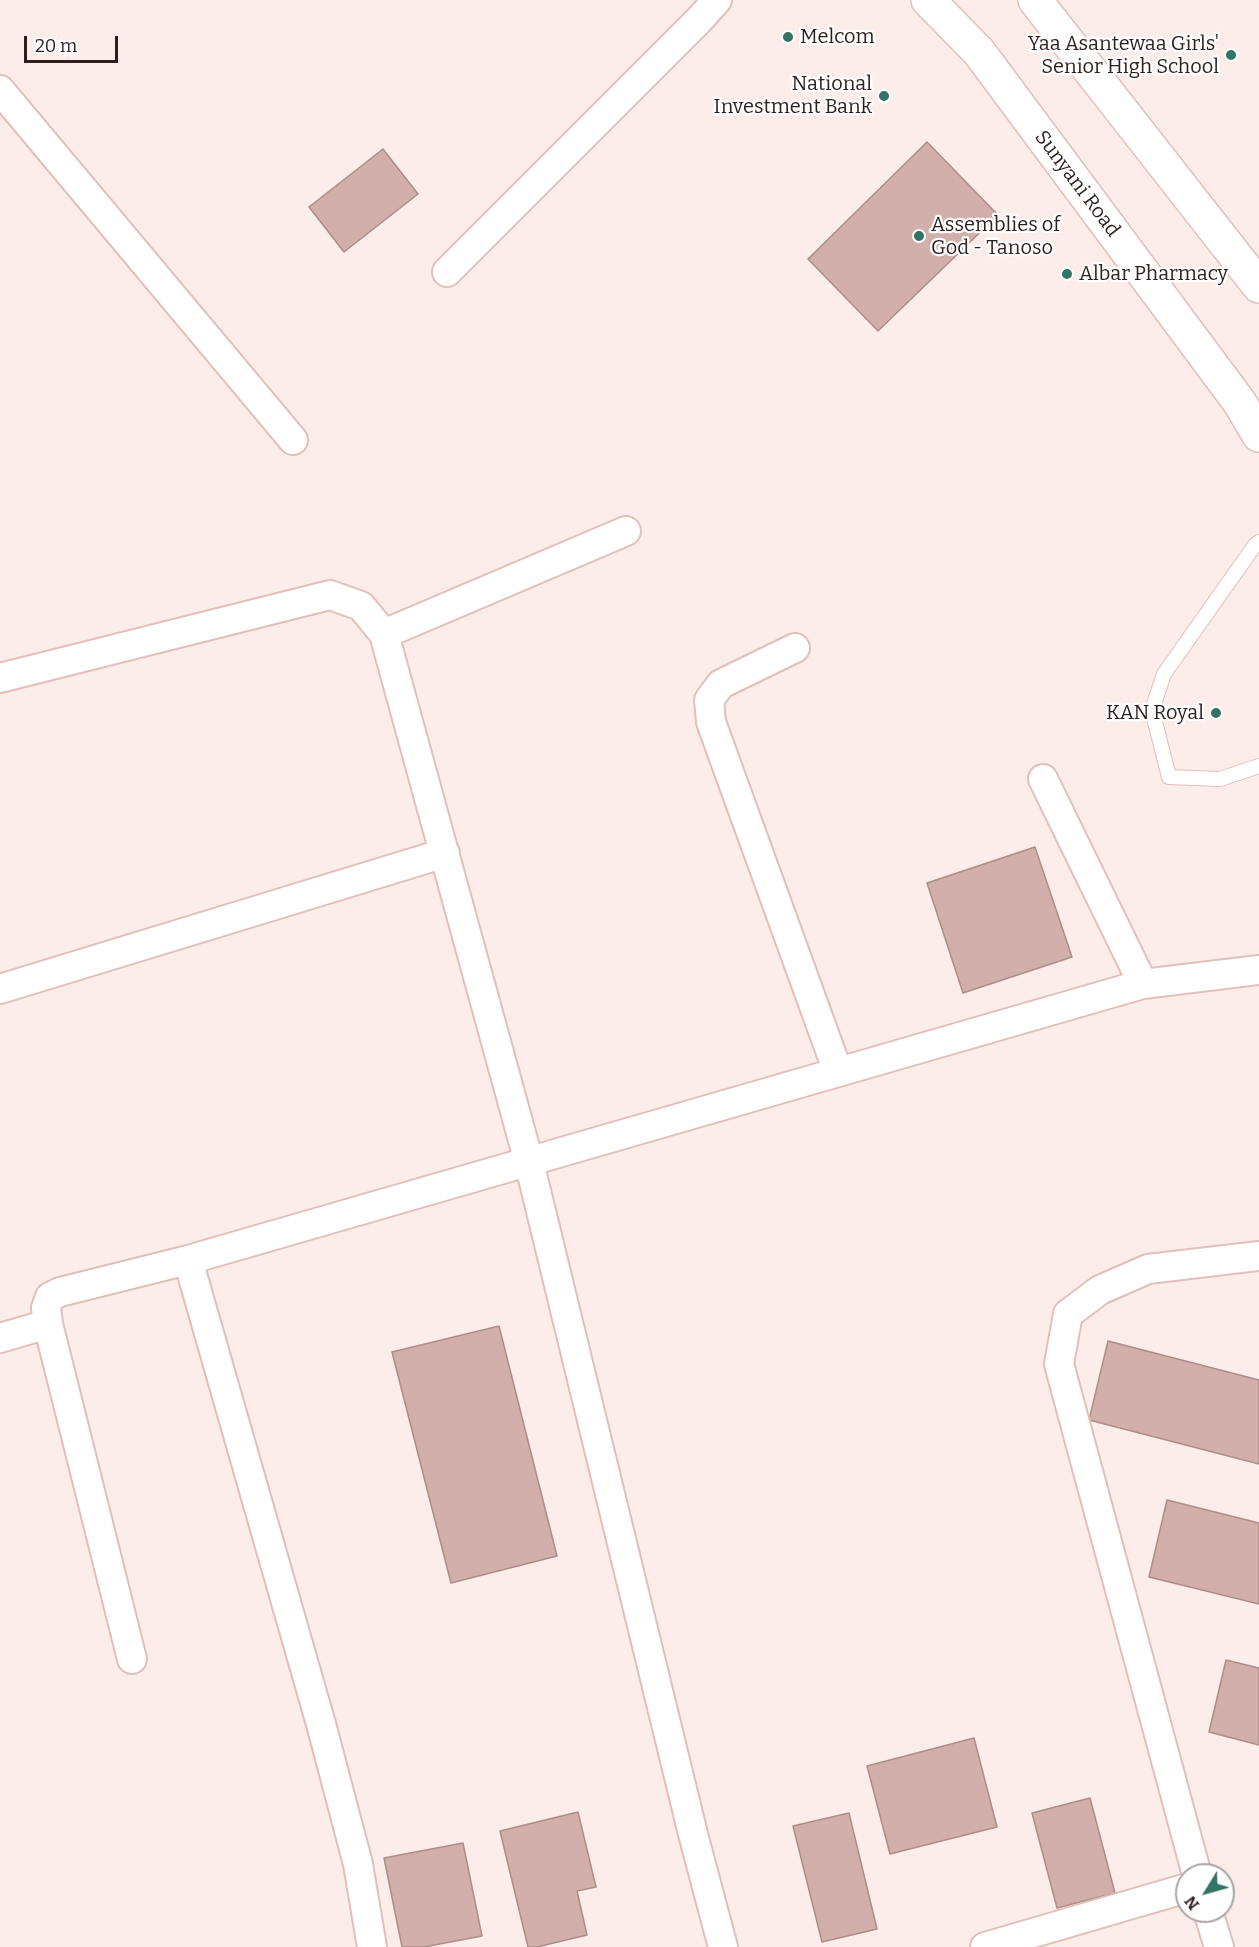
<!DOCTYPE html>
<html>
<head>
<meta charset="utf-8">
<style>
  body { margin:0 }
  #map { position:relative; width:1259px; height:1947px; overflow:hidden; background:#fcedeb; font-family:Bitter,serif }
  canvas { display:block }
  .north { position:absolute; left:1175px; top:1863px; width:60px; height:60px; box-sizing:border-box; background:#fff; border:2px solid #aba5a5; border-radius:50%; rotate:233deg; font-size:16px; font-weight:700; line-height:24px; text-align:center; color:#2c1f1d }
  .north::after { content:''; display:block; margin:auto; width:21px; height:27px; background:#337565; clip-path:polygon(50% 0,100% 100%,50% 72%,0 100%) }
  .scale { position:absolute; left:24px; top:36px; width:94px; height:27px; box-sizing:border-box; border:3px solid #2c1f1d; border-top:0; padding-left:8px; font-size:18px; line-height:21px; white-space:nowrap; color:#2c1f1d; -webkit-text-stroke:4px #fff; paint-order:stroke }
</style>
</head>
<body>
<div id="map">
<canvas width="1259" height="1947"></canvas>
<div class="north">N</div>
<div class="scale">20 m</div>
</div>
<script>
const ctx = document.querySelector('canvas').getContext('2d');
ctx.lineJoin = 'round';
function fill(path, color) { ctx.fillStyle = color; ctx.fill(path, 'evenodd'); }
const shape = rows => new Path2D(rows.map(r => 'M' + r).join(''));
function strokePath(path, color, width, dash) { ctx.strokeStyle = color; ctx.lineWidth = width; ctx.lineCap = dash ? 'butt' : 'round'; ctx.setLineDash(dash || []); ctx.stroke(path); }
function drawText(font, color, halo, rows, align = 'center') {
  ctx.font = font + ' Bitter,serif'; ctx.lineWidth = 4.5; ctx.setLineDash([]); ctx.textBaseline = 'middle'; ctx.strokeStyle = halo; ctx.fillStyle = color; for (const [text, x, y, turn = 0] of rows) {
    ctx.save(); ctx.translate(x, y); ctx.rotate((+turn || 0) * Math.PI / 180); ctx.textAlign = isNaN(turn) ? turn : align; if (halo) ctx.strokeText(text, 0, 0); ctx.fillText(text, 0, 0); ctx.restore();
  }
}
const building = shape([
  [927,142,998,215,878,331,808,259,927,142],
  [383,149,418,194,344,252,309,207,383,149],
  [1035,847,1072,957,963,993,927,883,1035,847],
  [499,1326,557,1556,451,1583,392,1352,499,1326],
  [1108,1341,1259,1380,1259,1464,1089,1420,1108,1341],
  [1167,1500,1259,1523,1259,1604,1149,1577,1167,1500],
  [1226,1660,1259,1668,1259,1745,1209,1732,1226,1660],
  [974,1738,997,1827,890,1854,867,1766,974,1738],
  [1090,1798,1115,1893,1057,1908,1032,1813,1090,1798],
  [578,1812,596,1887,577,1891,587,1935,537,1947,528,1947,500,1831,578,1812],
  [849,1813,877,1929,822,1942,793,1826,849,1813],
  [463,1843,482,1936,424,1947,402,1947,384,1858,463,1843]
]);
const service = shape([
  [1259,542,1255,545,1164,674,1152,710,1169,777,1220,779,1259,766]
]);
const minor = shape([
  [0,90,293,440],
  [447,272,700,19,717,0],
  [384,634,626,531],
  [795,648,721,684,709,700,711,722,838,1072],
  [0,678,330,595,361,606,384,634,529,1162,693,1834,723,1947],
  [1043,779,1143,984],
  [0,989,445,853],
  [188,1260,321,1724,358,1864,372,1947],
  [48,1324,132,1659],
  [0,1338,48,1324,46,1308,50,1297,60,1292,188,1260,1143,984,1259,970],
  [1197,1875,1059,1364,1068,1314,1100,1290,1148,1269,1259,1256],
  [1208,1911,1219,1947],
  [985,1947,1187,1888]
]);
const primary = shape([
  [928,0,979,52,1240,403,1259,435],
  [1035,0,1259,286]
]);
const markers = [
  [788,37,6,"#337565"],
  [1231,55,6,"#337565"],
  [884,96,6,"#337565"],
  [919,236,6,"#337565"],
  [1067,274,6,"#337565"],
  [1216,713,6,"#337565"]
];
const poiNames = [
  ["Melcom",800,37],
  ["Yaa Asantewaa Girls'",1219,44,"right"],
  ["Senior High School",1219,67,"right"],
  ["National",872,84,"right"],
  ["Investment Bank",872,107,"right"],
  ["Assemblies of",931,225],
  ["God - Tanoso",931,248],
  ["Albar Pharmacy",1079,274],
  ["KAN Royal",1204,713,"right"]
];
const streetNames = [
  ["Sunyani Road",1077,184,53]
];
fill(building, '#d2afaa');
strokePath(building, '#ae8d87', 1.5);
strokePath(service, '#e2bfb9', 16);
strokePath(minor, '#e2bfb9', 32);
strokePath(primary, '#e2bfb9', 36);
strokePath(service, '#fff', 14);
strokePath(minor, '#fff', 28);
strokePath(primary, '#fff', 33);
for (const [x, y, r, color] of markers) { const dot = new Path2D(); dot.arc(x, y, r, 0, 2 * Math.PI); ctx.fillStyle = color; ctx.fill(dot); strokePath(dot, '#fff', 2); }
drawText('20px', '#2c1f1d', '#fff', poiNames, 'left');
drawText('20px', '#2c1f1d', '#fff', streetNames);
</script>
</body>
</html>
